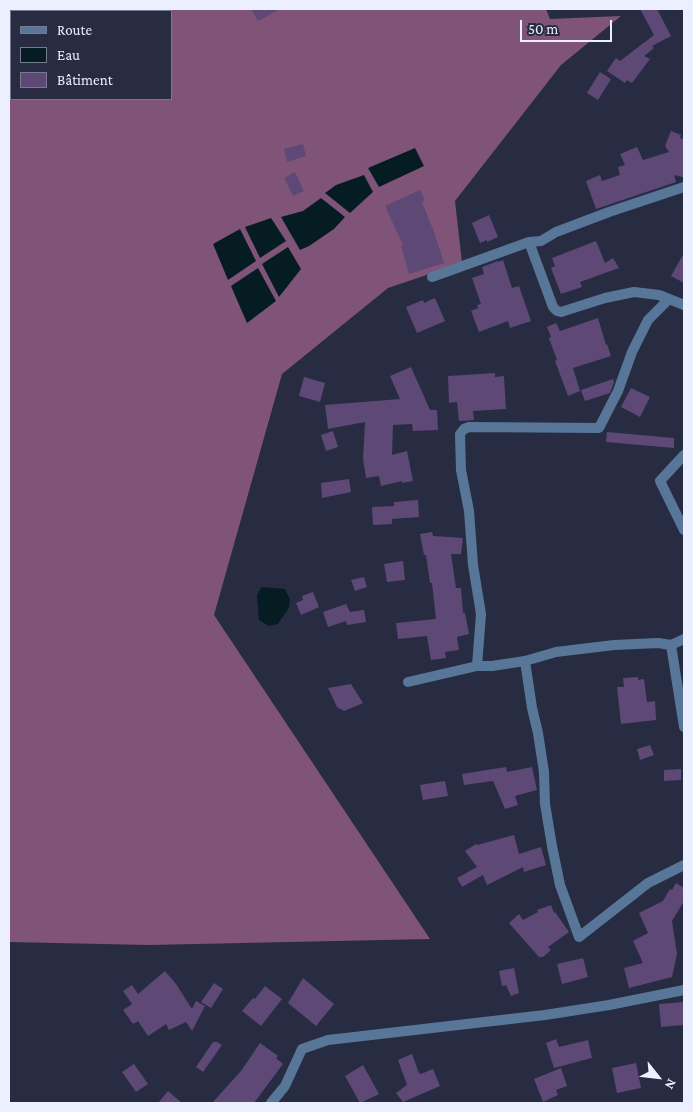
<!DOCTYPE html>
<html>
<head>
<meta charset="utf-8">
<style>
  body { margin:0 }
  #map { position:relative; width:693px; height:1112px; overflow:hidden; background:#282c43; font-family:"Crimson Pro",serif }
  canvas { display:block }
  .frame { position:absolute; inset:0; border:10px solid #ecefff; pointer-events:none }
  .legend { position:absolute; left:10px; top:10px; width:162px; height:90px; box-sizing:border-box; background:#282c43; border:1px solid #767a8e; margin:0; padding:6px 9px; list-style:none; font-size:15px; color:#ecefff }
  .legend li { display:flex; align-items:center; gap:10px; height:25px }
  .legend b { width:25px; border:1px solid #767a8e }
  .north { position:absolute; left:633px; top:1052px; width:50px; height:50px; -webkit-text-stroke:4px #282c43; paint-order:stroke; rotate:119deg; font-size:14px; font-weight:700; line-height:20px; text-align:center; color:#ecefff }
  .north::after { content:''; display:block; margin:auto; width:18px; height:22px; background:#ecefff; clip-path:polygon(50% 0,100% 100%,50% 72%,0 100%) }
  .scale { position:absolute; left:520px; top:20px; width:92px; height:22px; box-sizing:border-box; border:2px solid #ecefff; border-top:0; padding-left:6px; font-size:15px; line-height:18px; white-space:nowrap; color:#ecefff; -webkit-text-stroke:4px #282c43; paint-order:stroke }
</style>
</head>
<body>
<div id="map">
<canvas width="693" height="1112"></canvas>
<div class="frame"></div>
<ul class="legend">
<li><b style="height:6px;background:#587798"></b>Route</li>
<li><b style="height:14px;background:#061c23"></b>Eau</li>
<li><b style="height:14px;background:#5d4876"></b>Bâtiment</li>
</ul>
<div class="north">N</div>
<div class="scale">50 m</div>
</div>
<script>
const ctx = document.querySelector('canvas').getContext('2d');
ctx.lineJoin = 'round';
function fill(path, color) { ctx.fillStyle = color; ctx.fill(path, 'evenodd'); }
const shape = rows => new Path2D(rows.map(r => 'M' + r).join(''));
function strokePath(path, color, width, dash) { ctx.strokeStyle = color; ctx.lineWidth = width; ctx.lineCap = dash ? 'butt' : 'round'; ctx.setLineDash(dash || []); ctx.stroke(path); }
const forest = shape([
  [9,9,546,9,550,19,621,16,561,65,455,201,462,263,388,288,282,374,214,615,430,939,149,945,9,942],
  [11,11,171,11,171,99,11,99]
]);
const water = shape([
  [415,148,424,166,379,187,368,168],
  [364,175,373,192,350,213,325,193,336,185],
  [321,198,345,217,334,229,309,246,300,250,281,217,303,211],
  [271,218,286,241,260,258,245,227],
  [240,229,256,261,228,280,213,244],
  [288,247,301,269,279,297,262,264],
  [258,268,276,301,247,323,231,286],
  [261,587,285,589,290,599,289,608,278,624,269,626,259,620,257,596]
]);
const building = shape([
  [251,9,280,9,258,21],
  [640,9,657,9,671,36,652,46,654,48,644,56,650,59,632,83,627,80,625,83,607,71,616,58,620,61,654,35],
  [600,72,611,79,598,100,587,93],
  [671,131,681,135,680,138,684,139,683,177,674,175,676,182,596,209,586,181,600,175,602,181,620,175,618,167,625,165,620,154,637,147,643,160,669,152,665,146],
  [303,144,306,156,287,162,284,149],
  [295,172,304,191,293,196,284,178],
  [420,190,425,201,422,202,434,232,444,263,409,274,401,245,403,245,385,206],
  [489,215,498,237,487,242,487,240,480,243,472,223],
  [596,241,605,263,613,258,619,268,580,282,582,287,561,294,551,268,555,266,552,258],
  [684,253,684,283,671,276],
  [503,260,512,288,519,286,531,321,510,328,508,321,479,332,471,311,478,308,477,305,481,304,472,278,484,274,482,267,498,261,498,262],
  [435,298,445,321,417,333,406,307,423,300,424,303],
  [598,318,606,345,607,344,611,356,573,368,580,391,568,396,555,361,557,360,549,338,551,337,547,327,556,323,560,331],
  [411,367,430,410,437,410,438,430,413,431,412,424,393,425,392,455,407,451,413,481,402,483,402,481,381,486,379,476,366,478,363,459,365,422,328,429,325,405,400,399,390,376],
  [495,373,495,377,504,376,506,409,473,411,474,420,459,421,457,402,449,403,448,376],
  [304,377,325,383,320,402,299,396],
  [613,379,614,382,610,393,585,401,581,390],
  [631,388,650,397,640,417,621,407],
  [333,431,338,447,326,451,321,435],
  [607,432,674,438,674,448,606,442],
  [349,479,351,492,322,498,321,483],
  [418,500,419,517,392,519,392,524,373,525,372,507,394,506,394,502],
  [432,532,433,536,463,538,461,554,451,554,456,588,461,588,463,613,465,613,469,634,457,637,459,650,445,652,446,658,431,660,427,636,398,639,396,623,436,619,432,583,430,583,426,555,424,555,420,534],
  [403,561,405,580,387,582,384,564],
  [364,577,367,587,355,591,351,580],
  [313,592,319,607,301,615,296,603,303,600,302,596],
  [346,604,350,612,364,610,366,622,347,625,346,621,328,627,323,612],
  [638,677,638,680,644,679,647,702,655,701,656,720,621,724,617,687,624,687,623,678],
  [351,684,363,703,344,711,337,707,328,688],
  [650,745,654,755,640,760,637,749],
  [506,767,507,772,532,767,537,790,515,796,518,805,505,809,493,781,464,785,462,774],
  [681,769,681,780,664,781,664,770],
  [445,781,448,796,423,800,420,785],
  [514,835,519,854,541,847,546,865,524,872,523,867,487,885,483,875,462,887,457,878,477,867,465,851,476,844,477,845],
  [676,883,684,888,684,901,672,921,677,954,672,977,629,988,624,968,643,963,633,941,648,933,639,913,663,901,670,889,672,890],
  [551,905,554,913,555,912,569,932,548,947,551,950,543,957,539,957,509,923,519,914,523,920,538,912,537,910],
  [583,958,588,977,562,984,557,964],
  [514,968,519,993,511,996,506,985,502,986,499,971],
  [165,971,176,984,192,1009,196,1001,205,1006,192,1031,186,1022,169,1030,166,1024,148,1036,138,1021,133,1024,123,1010,132,1004,123,991,132,985,138,994],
  [303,978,334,1004,316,1026,288,1003],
  [214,983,223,989,211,1008,201,1002],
  [265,986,282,999,261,1026,242,1011,253,998,255,999],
  [684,1002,684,1025,661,1027,659,1004],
  [556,1039,559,1047,588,1040,592,1058,554,1068,546,1043],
  [213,1042,217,1042,222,1045,203,1072,196,1067],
  [260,1043,278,1056,276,1058,283,1064,254,1103,212,1103,241,1071],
  [412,1054,419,1073,421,1074,433,1069,440,1086,403,1102,396,1093,407,1085,398,1060],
  [636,1063,641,1088,617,1093,612,1068],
  [134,1064,148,1084,136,1092,122,1072],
  [363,1065,379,1094,360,1103,345,1076],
  [561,1068,567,1086,556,1090,558,1095,543,1102,534,1079],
  [168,1091,182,1103,158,1103]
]);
const street = shape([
  [529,242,553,307,557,311,561,312,605,298,634,292,659,295,684,305],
  [432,277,529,242,541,241,556,232,609,212,684,187],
  [684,455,660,481,684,530],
  [671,645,684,727],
  [525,661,532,708,538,733,544,772,545,804,552,846,560,885,579,937,648,883,684,865],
  [477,666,481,614,473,565,469,511,461,470,460,434,464,429,469,427,599,428,618,391,632,352,648,320,669,299],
  [408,682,477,666,492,666,525,661,556,652,614,645,658,643,671,645,684,639],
  [271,1103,285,1086,302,1049,328,1040,545,1015,609,1005,684,990]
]);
fill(forest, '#7f5478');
fill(water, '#061c23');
fill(building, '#5d4876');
strokePath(street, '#587798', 10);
</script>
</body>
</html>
